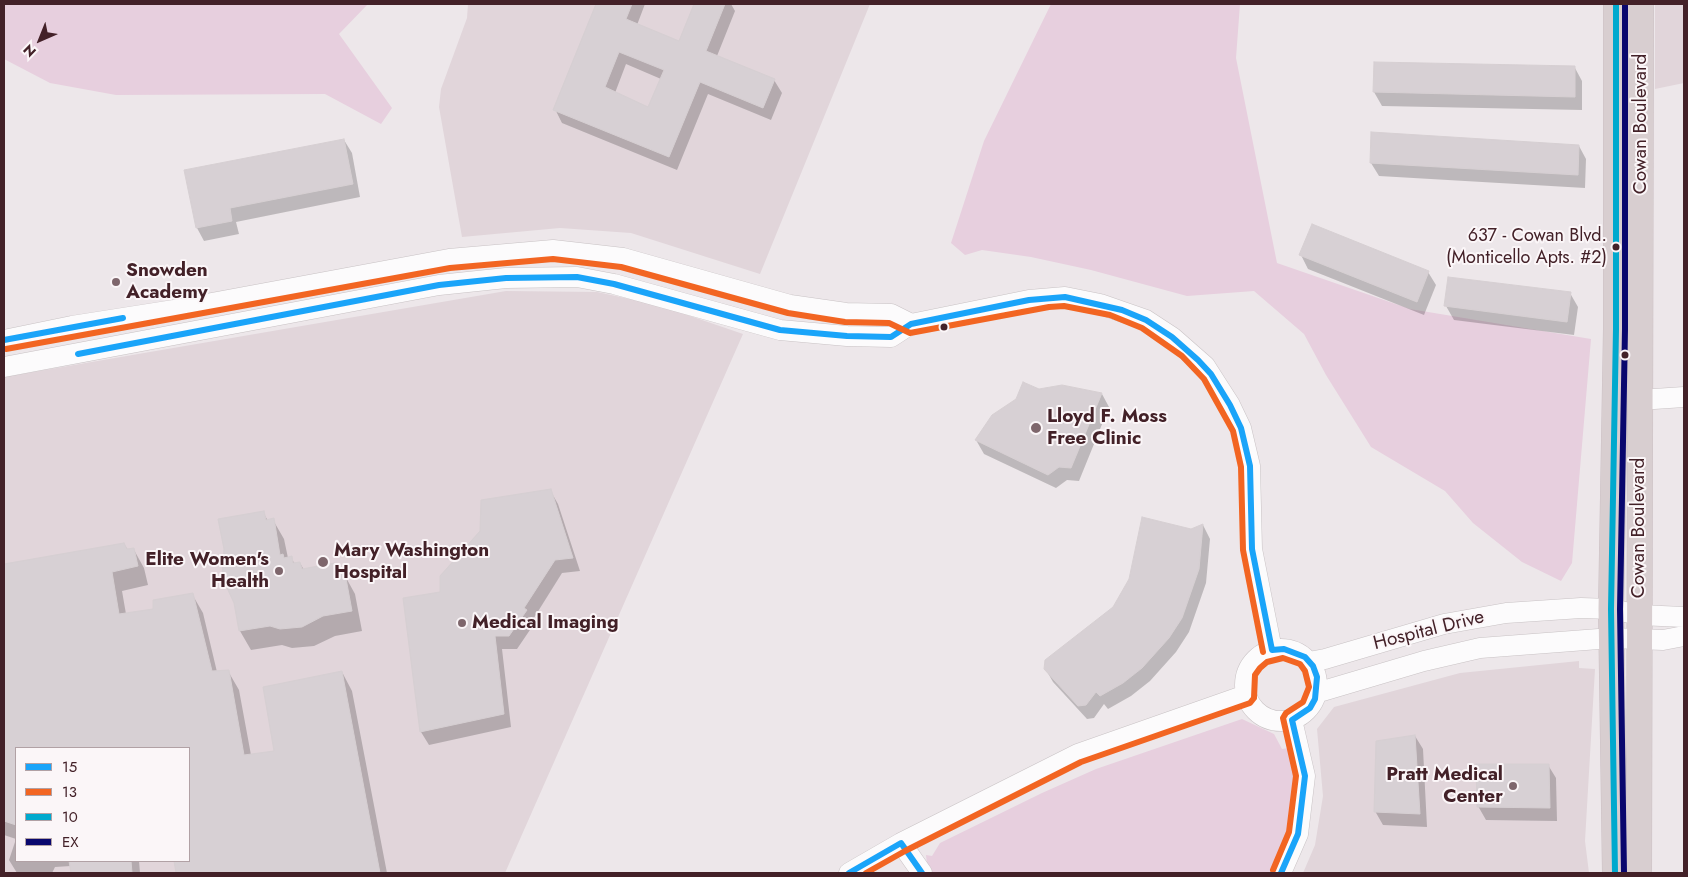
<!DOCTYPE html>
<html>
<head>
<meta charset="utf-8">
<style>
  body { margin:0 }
  #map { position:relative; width:1688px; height:877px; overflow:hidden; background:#ede7ea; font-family:Jost,sans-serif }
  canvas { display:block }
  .frame { position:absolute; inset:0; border:5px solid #432128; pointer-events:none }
  .legend { position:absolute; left:15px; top:747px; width:175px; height:115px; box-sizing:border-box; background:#fbf6f8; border:1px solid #b1a1a5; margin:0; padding:6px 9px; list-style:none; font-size:15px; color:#432128 }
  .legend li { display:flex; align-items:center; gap:10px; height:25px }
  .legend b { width:25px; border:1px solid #b1a1a5 }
  .north { position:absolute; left:15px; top:15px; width:50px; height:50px; -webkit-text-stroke:4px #fbf6f8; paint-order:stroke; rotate:224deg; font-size:14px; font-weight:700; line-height:20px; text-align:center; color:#432128 }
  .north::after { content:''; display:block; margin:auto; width:18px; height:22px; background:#432128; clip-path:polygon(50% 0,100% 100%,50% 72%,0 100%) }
</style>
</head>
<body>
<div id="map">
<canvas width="1688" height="877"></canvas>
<div class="frame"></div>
<ul class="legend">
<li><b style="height:6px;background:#1aa4f9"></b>15</li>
<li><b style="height:6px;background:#f26522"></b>13</li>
<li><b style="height:6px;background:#00a9ce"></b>10</li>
<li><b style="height:6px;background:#09076e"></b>EX</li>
</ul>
<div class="north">N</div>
</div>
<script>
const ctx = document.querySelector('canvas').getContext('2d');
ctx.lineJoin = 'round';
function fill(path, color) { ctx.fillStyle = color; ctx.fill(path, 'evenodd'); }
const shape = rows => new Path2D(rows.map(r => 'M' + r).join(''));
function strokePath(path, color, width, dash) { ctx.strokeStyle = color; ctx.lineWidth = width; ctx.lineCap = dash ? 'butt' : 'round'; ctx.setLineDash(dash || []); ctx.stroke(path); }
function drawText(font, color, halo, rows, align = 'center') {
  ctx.font = font + ' Jost,sans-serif'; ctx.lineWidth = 4; ctx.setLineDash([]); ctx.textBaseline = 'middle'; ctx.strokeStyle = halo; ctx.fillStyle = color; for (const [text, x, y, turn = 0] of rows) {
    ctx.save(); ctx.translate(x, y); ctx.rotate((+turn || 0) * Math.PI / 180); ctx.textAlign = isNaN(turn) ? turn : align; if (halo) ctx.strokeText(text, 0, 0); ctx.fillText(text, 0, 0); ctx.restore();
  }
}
const built = shape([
  [468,4,870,4,760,274,631,233,560,228,462,237,439,107,441,89,467,18],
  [1655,4,1684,4,1684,83,1655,89],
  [506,291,597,292,658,305,743,334,505,873,4,873,4,377],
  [16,748,189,748,189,861,16,861],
  [1579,661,1579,668,1595,669,1585,841,1589,873,1303,873,1315,845,1323,796,1317,729,1334,707,1460,673]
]);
const green = shape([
  [4,4,368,4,339,34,392,108,381,124,325,94,116,95,50,83,4,59],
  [1051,4,1240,4,1236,58,1277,263,1410,309,1591,339,1572,563,1561,581,1522,562,1473,523,1445,491,1371,447,1326,375,1304,334,1254,291,1187,296,1091,270,1031,257,982,250,965,255,951,243,984,141],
  [1242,719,1274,734,1282,749,1289,748,1294,777,1293,808,1285,840,1270,873,933,873,927,864,926,855,932,856,940,843,1042,793,1096,769]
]);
const shadow = shape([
  [598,4,645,4,637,25,680,42,696,4,731,4,735,11,717,56,774,80,782,93,771,120,708,94,677,170,562,123,555,109],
  [626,64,661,79,649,108,615,93],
  [1375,63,1575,68,1582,81,1582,110,1382,106,1374,92],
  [344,140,352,153,360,197,236,222,239,234,204,241,197,228],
  [1579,146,1586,159,1585,188,1379,176,1371,163],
  [1301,255,1428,272,1436,285,1424,315,1308,269],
  [1570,293,1578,307,1574,335,1454,320,1446,306],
  [1062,386,1102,394,1109,407,1079,481,1067,480,1056,488,984,454,976,440,1039,390],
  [550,490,558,504,580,571,562,573,532,621,534,624,517,649,502,649,511,727,429,745,421,732,404,599,442,593],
  [263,512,268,521,273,520,284,539,288,558,291,558,295,564,300,563,304,570,334,565,340,575,344,574,355,594,362,631,335,636,314,646,292,648,282,645,251,650,240,631],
  [1203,525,1210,539,1206,583,1189,632,1176,652,1150,681,1131,696,1108,709,1104,704,1094,718,1087,719,1053,682,1045,668,1113,608,1192,530],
  [124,544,128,550,134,550,144,568,148,585,122,591,126,614,155,610,192,594,203,613,217,672,228,671,239,690,251,755,276,752,342,672,352,691,387,873,177,873,175,861,189,861,189,748,16,748,16,861,139,861,140,873,72,873,71,866,55,867,52,873,17,873,9,860,16,839,4,835,4,565],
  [1415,736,1423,749,1427,827,1383,825,1375,811],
  [1548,765,1556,778,1557,821,1486,820,1478,806]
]);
const building = shape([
  [596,4,632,4,626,19,679,41,694,4,725,4,706,51,775,79,763,108,700,82,669,157,553,110,596,4],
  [619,52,664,70,648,107,605,87,619,52],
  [1374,62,1575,66,1575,97,1373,92,1374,62],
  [1371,132,1579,145,1578,175,1370,163,1371,132],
  [344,139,353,184,230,208,232,221,196,228,184,170,344,139],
  [1312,224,1429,271,1417,302,1299,255,1312,224],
  [1448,277,1571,292,1567,322,1444,306,1448,277],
  [1023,382,1039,389,1062,385,1102,393,1071,468,1059,467,1048,475,975,440,992,415,1016,399,1023,382],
  [551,489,573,558,555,560,524,608,527,610,509,636,495,636,504,714,420,732,403,598,440,592,440,576,480,531,481,500,551,489],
  [264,511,266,520,274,518,280,555,283,554,284,558,292,556,293,563,300,562,302,569,335,563,336,574,345,573,352,611,323,616,302,627,280,629,270,626,239,631,234,603,222,577,224,549,218,519,264,511],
  [1142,517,1191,529,1203,524,1199,569,1182,618,1169,638,1142,668,1123,683,1100,696,1096,692,1086,705,1078,706,1044,669,1045,660,1113,607,1129,579,1142,517],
  [124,543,127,549,134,548,138,566,112,572,119,614,153,609,153,600,193,593,212,671,229,670,244,755,274,751,263,687,342,671,380,873,176,873,174,861,189,861,189,748,16,748,16,825,4,821,4,564,124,543],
  [1415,735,1420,814,1374,812,1376,741,1415,735],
  [1476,764,1549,764,1550,808,1477,807,1476,764],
  [69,861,131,861,132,873,71,873,69,861]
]);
const minor = shape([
  [4,340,72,326,174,310,449,259,553,250,623,258,790,305,846,313,891,314,911,324],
  [4,367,439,285,506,278,577,277,614,284,780,330,847,336,891,337,911,324,1029,300,1065,297,1100,304,1146,320,1172,337,1205,366,1230,405,1241,428,1250,466,1252,549,1272,650],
  [1639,400,1684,397],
  '1245 685a36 36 0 1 1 72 0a36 36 0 1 1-72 0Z',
  [1309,662,1325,659,1444,624,1506,613,1581,608,1611,609,1639,615,1684,617],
  [1316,693,1424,661,1480,648,1612,638,1663,640,1684,636],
  [901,843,922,873],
  [849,873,901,843,1078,754,1246,695],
  [1281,873,1298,834,1305,776,1292,720]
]);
const major = shape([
  [1615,873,1611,609,1616,329,1616,4],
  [1639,873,1641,4]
]);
const bus1 = shape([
  [4,340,123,318],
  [78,354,439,285,506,278,577,277,614,284,780,330,847,336,891,337,911,324,1029,300,1065,297,1122,310,1146,320,1172,337,1198,360,1211,374,1230,405,1241,428,1250,466,1252,549,1272,650,1284,649,1305,657,1313,666,1317,677,1315,699,1310,708,1292,720,1305,776,1298,834,1281,873],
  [849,873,901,843,922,873]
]);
const bus2 = shape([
  [6,349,450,268,553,259,621,267,788,313,845,322,889,323,910,333,1049,307,1064,306,1110,315,1142,328,1182,356,1204,379,1233,431,1241,467,1243,550,1263,652],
  [866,873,905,851,1081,762,1250,703,1254,698,1255,675,1260,668,1267,662,1283,658,1300,664,1305,671,1309,687,1303,702,1286,713,1283,718,1296,776,1289,832,1273,870]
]);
const bus3 = shape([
  [1615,873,1611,609,1616,329,1616,4]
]);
const bus4 = shape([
  [1624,873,1620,609,1625,329,1625,4]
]);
const markers = [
  [1616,247,4.5,"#432128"],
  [116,282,5,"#7e666c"],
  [944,327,4.5,"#432128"],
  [1625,355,4.5,"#432128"],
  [1036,428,6,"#7e666c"],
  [323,562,6,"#7e666c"],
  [279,571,5,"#7e666c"],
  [462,623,5,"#7e666c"],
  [1513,786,5,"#7e666c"]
];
const busNames = [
  ["637 - Cowan Blvd.",1607,237],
  ["(Monticello Apts. #2)",1607,259]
];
const streetNames = [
  ["Cowan Boulevard",1641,124,-90],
  ["Cowan Boulevard",1639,528,-90],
  ["Hospital Drive",1429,631,-14]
];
const poiNames = [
  ["Snowden",126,271],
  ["Academy",126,293],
  ["Lloyd F. Moss",1047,417],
  ["Free Clinic",1047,439],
  ["Mary Washington",334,551],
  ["Hospital",334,573],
  ["Elite Women's",269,560,"right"],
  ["Health",269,582,"right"],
  ["Medical Imaging",472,623],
  ["Pratt Medical",1503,775,"right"],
  ["Center",1503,797,"right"]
];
fill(built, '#e1d5da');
fill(green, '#e7cfde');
fill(shadow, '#0003');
fill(building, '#d7d0d4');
strokePath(building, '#d6cfd2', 1);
strokePath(minor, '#c8c2c4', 21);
strokePath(major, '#ccc1c5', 26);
strokePath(minor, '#fcfbfc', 20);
strokePath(major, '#d8ced0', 25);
strokePath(bus1, '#1aa4f9', 6);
strokePath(bus2, '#f26522', 6);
strokePath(bus3, '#00a9ce', 6);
strokePath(bus4, '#09076e', 6);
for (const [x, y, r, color] of markers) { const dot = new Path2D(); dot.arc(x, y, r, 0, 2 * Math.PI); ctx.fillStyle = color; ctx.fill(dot); strokePath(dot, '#fbf6f8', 2); }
drawText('18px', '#432128', '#fbf6f8', busNames, 'right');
drawText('19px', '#432128', '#fbf6f8', streetNames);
drawText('bold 19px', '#432128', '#fbf6f8', poiNames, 'left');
</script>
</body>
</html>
